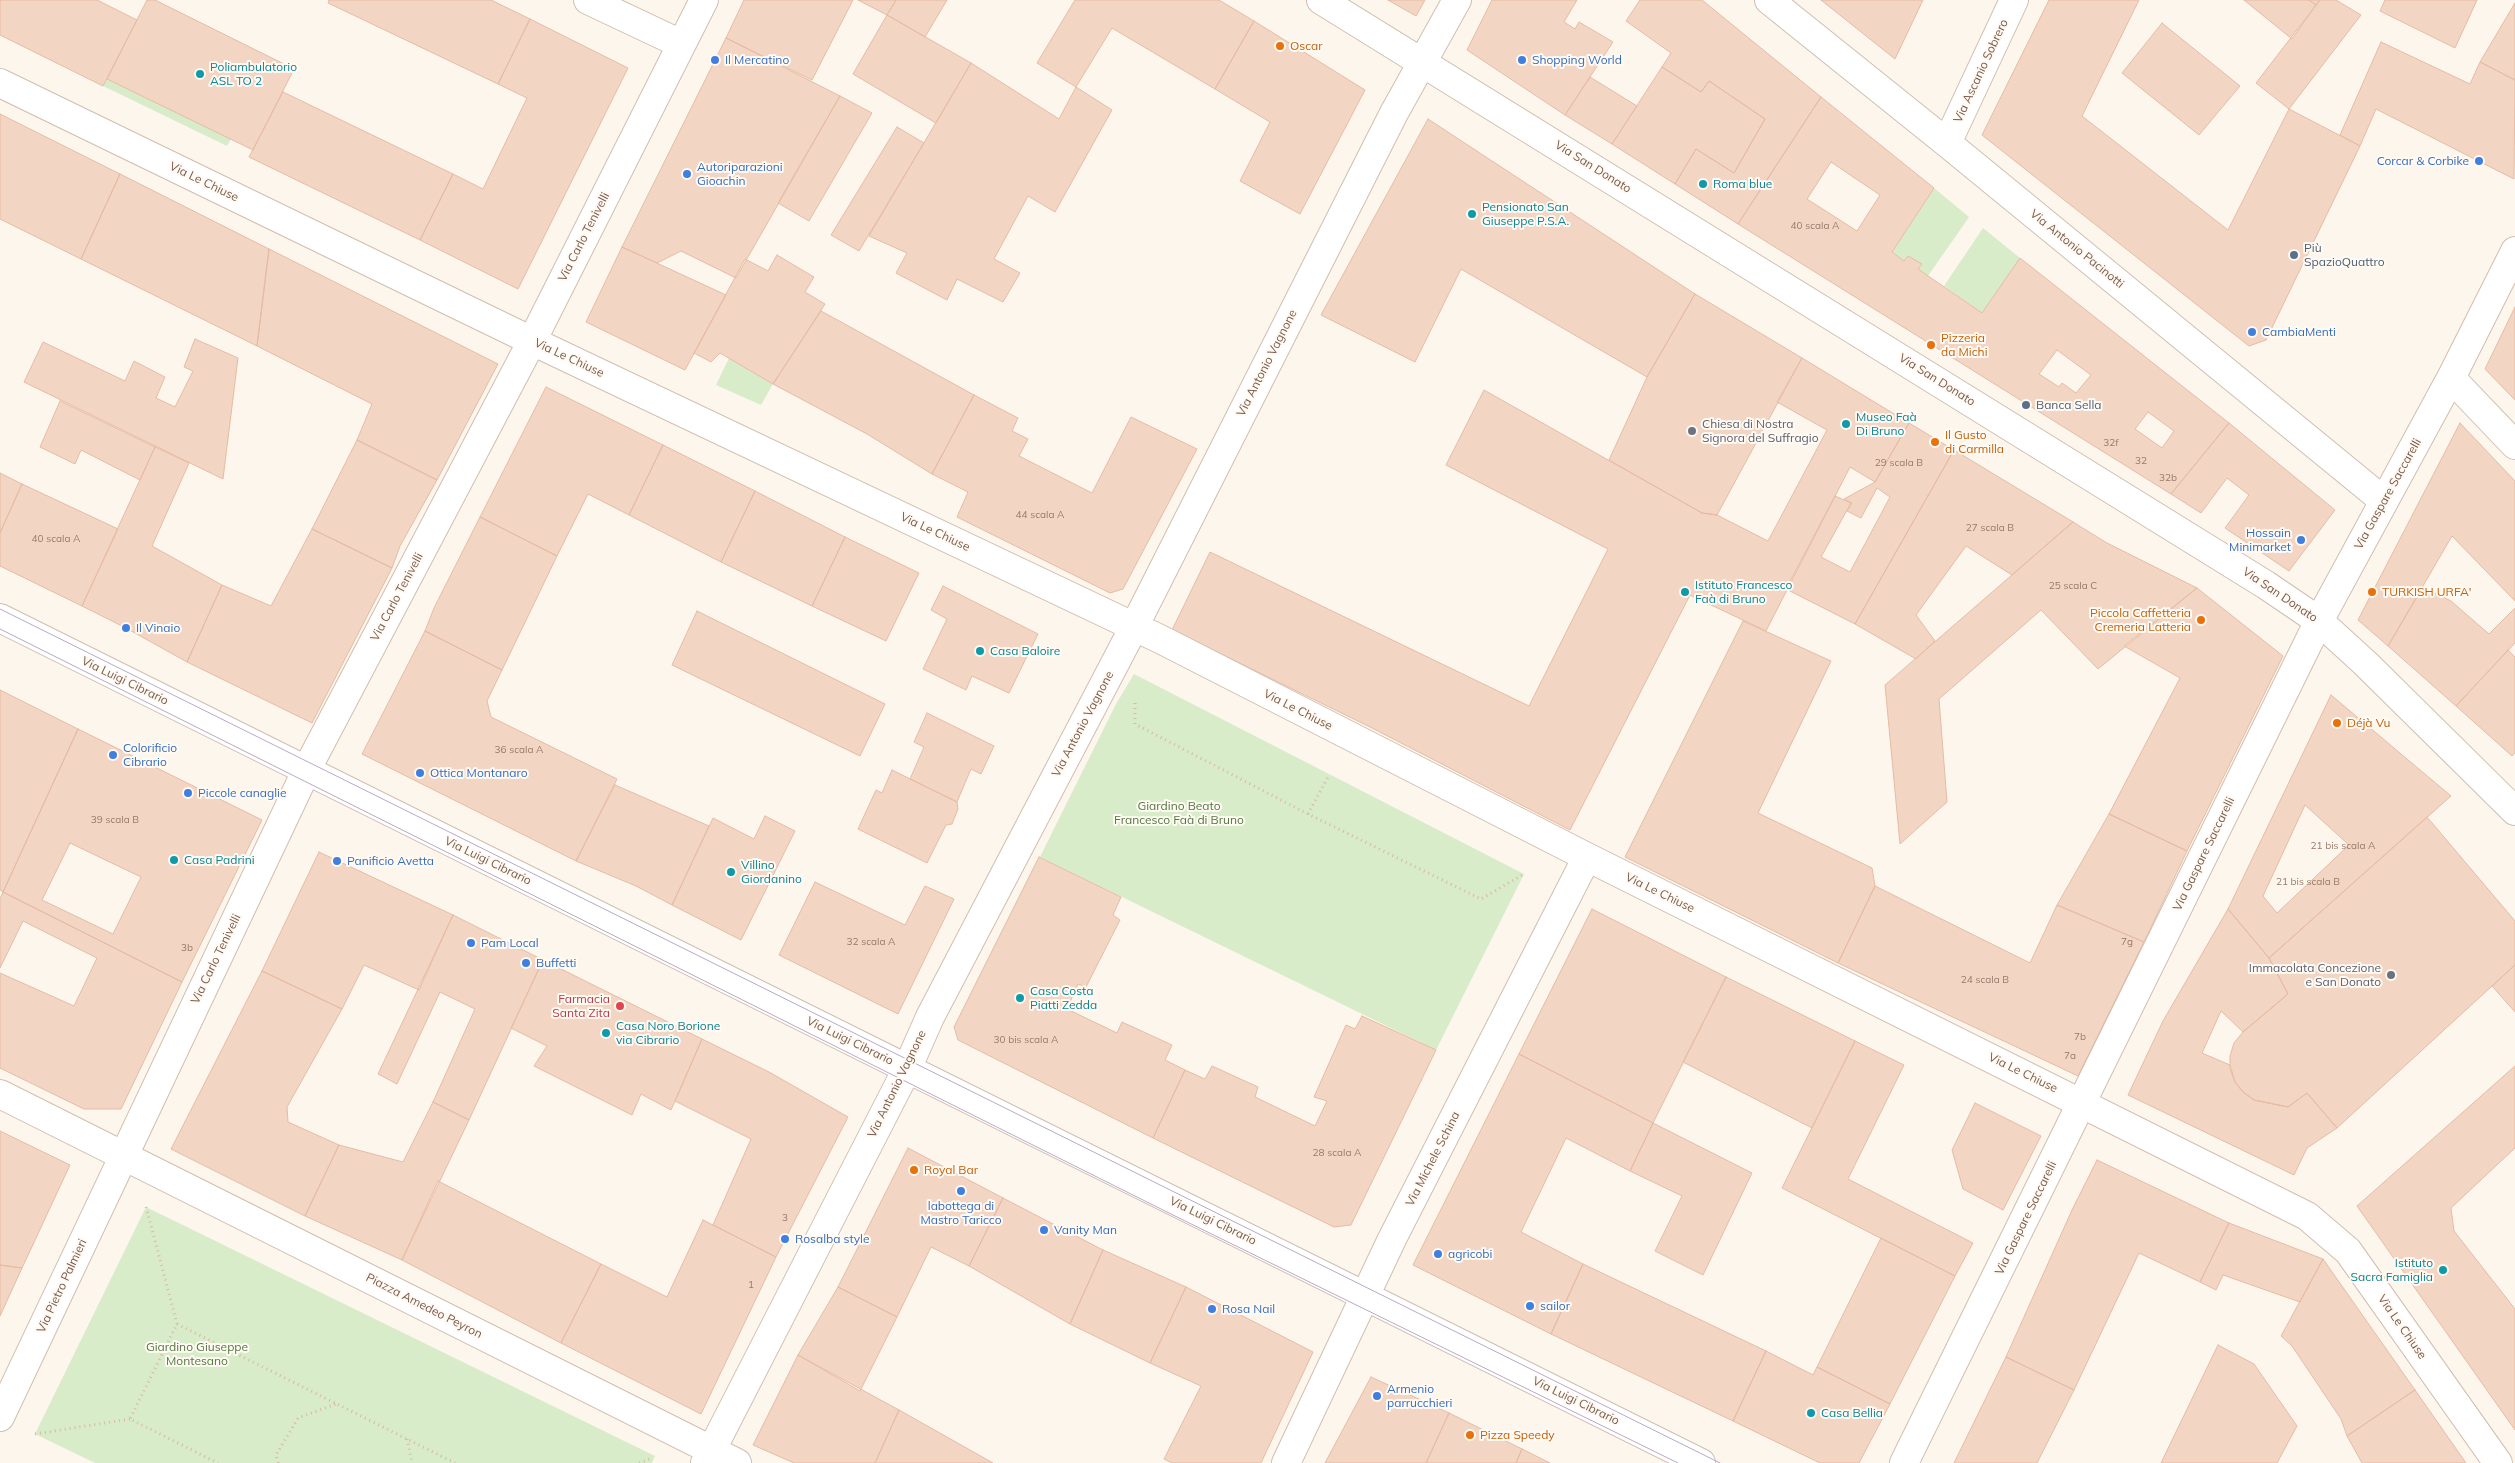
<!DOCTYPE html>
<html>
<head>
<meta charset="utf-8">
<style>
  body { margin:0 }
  canvas { display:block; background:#fdf6ec }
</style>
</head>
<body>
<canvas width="2515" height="1463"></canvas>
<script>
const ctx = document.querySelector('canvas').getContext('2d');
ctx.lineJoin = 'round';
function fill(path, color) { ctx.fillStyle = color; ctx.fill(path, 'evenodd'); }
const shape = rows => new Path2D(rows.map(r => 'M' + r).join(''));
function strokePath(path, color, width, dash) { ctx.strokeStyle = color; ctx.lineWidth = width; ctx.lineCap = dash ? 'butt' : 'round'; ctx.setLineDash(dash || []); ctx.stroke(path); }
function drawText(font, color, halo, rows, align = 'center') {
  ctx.font = font + ' Mulish,sans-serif'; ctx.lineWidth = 4; ctx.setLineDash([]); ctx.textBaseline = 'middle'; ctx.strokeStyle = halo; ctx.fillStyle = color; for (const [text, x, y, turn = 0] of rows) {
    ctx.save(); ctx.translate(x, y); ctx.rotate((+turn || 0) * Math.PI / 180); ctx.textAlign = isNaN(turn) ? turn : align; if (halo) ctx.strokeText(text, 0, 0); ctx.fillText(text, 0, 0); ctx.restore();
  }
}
const green = shape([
  [107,79,231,139,227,146,103,86],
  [1934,188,1969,217,1928,276,1918,269,1922,264,1908,256,1904,261,1892,252],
  [1983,228,2020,258,1982,313,1944,286],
  [729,358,773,384,761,405,716,385],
  [1134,674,1524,874,1436,1050,1040,857,1116,704],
  [146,1207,655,1456,652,1463,95,1463,35,1434]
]);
const building = shape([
  [0,0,97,0,137,20,103,86,0,35,0,0],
  [147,0,155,0,294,69,253,150,107,79,147,0],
  [329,0,491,0,530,19,498,84,328,3,329,0],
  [744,0,853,0,812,80,726,38,744,0],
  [858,0,896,0,887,15,858,0],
  [896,0,947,0,925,37,887,15,896,0],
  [1075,0,1219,0,1254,21,1215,89,1112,28,1076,87,1037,63,1075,0],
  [1388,0,1425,0,1416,16,1388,0],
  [1492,0,1577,0,1564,22,1575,29,1579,22,1613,42,1565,115,1467,50,1492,0],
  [1640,0,1702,0,1821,97,1738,224,1675,184,1696,149,1734,173,1765,119,1709,81,1701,92,1662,67,1671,53,1626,21,1640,0],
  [1821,0,1923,0,1895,59,1821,0],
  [2049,0,2139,0,2082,116,2228,230,2289,109,2360,146,2266,340,2249,346,1982,135,2049,0],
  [2244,0,2309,0,2316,5,2292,39,2244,0],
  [2309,0,2320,0,2316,5,2309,0],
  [2320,0,2336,0,2361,15,2289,109,2256,83,2320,0],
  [2385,0,2477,0,2455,48,2380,11,2385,0],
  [2515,3,2515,80,2480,62,2515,3],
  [887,15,971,63,936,123,853,74,887,15],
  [530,19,628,68,518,289,420,240,453,174,483,189,527,98,498,84,530,19],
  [1254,21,1365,90,1300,214,1240,181,1270,122,1215,89,1254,21],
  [2162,23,2240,86,2199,135,2122,73,2162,23],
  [726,38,840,96,736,278,681,251,657,263,622,247,726,38],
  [2381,42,2470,84,2480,62,2515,80,2514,179,2376,109,2360,146,2340,135,2381,42],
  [971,63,1059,119,1076,87,1112,110,1055,212,1028,196,994,259,1020,273,1003,302,957,279,947,300,896,273,907,253,869,236,971,63],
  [1662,67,1701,92,1709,81,1765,119,1734,173,1696,149,1675,184,1612,144,1662,67],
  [1590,77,1637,106,1612,144,1565,115,1590,77],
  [283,92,453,174,420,240,249,157,283,92],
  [840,96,872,113,809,221,778,203,840,96],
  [1821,97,1934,188,1892,252,1904,261,1908,256,1922,264,1918,269,1982,313,2020,258,2229,423,2171,494,1738,224,1821,97],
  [1831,162,1880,195,1857,231,1807,199,1831,162],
  [2057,350,2091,375,2076,393,2062,383,2059,387,2039,374,2057,350],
  [2148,412,2174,431,2162,448,2135,429,2148,412],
  [0,114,120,174,81,259,0,219,0,114],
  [1428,119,1695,294,1647,377,1461,269,1415,362,1321,315,1428,119],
  [897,127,924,143,859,251,831,235,897,127],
  [120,174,269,249,257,346,81,259,120,174],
  [622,247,726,295,685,370,586,322,622,247],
  [269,249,498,364,437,480,357,440,372,404,257,346,269,249],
  [777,255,814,277,805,292,825,304,773,384,720,353,711,362,694,353,745,259,768,271,777,255],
  [1695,294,1802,358,1717,515,1702,513,1609,460,1647,377,1695,294],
  [2515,307,2515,400,2485,369,2515,307],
  [821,311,974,395,932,474,867,434,773,384,821,311],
  [195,339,238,358,223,479,24,382,43,342,125,381,134,361,165,377,156,398,175,407,193,371,184,367,195,339],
  [1802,358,1909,423,1875,482,1850,467,1766,631,1690,595,1570,830,1370,727,1172,630,1210,552,1529,706,1608,549,1446,465,1484,390,1702,513,1717,515,1768,541,1827,430,1777,402,1802,358],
  [546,387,663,445,629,515,588,494,557,556,480,517,546,387],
  [974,395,1018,418,1012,431,1028,439,1019,456,1092,493,1131,417,1197,449,1123,589,1110,593,957,517,968,492,932,474,974,395],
  [60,401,155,447,140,480,81,450,75,464,40,447,60,401],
  [1909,423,1954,450,1855,624,1786,589,1835,496,1851,503,1821,557,1850,572,1890,497,1877,488,1861,518,1847,511,1852,503,1844,499,1875,482,1909,423],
  [2229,423,2335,510,2289,571,2225,528,2249,495,2227,478,2201,513,2171,494,2229,423],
  [2460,423,2515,481,2515,601,2452,536,2388,646,2358,620,2460,423],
  [357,440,437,480,400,546,392,568,312,529,357,440],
  [663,445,755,491,721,562,629,515,663,445],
  [155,447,189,463,152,546,222,585,187,662,126,628,82,606,155,447],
  [1954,450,2073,522,2012,575,1966,546,1916,615,1935,641,1916,659,1855,624,1954,450],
  [0,473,22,484,0,533,0,473],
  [22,484,118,529,82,606,0,566,0,533,22,484],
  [755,491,845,537,812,606,721,562,755,491],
  [480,517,557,556,502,670,425,631,434,608,480,517],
  [2073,522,2107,543,2197,588,2098,669,2041,610,1939,699,1947,802,1900,844,1885,685,2073,522],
  [312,529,392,568,312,723,187,662,222,585,271,606,312,529],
  [845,537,919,573,886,641,812,606,845,537],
  [943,586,1038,634,1009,693,972,676,966,690,923,669,947,619,931,610,943,586],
  [2423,587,2451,601,2489,634,2515,608,2515,643,2456,706,2388,646,2423,587],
  [2197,588,2283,656,2187,851,2109,814,2180,678,2124,646,2197,588],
  [697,611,885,704,860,756,672,665,697,611],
  [1743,621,1831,661,1758,813,1872,868,1875,886,1838,963,1625,857,1743,621],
  [425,631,502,670,487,701,491,717,617,779,576,861,362,754,425,631],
  [2508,650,2515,657,2515,753,2512,756,2456,706,2508,650],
  [0,690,78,729,3,892,0,890,0,690],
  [2331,695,2451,796,2269,958,2228,909,2331,695],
  [2305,805,2349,845,2277,913,2263,896,2305,805],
  [927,713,994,746,981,774,971,769,957,802,910,779,924,747,914,742,927,713],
  [78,729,262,820,182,982,3,892,78,729],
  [70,843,141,877,113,934,42,900,70,843],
  [892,770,957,802,958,809,952,824,946,825,927,863,858,829,876,790,882,793,892,770],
  [615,785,709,826,672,905,636,886,576,861,615,785],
  [2109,814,2187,851,2144,942,2057,905,2109,814],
  [765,816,795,831,741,940,672,905,713,818,754,839,765,816],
  [2427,817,2515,921,2515,965,2337,1128,2307,1093,2288,1107,2254,1100,2243,1092,2235,1082,2230,1069,2230,1056,2234,1043,2243,1032,2288,994,2269,958,2427,817],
  [319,852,453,915,419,990,364,965,342,1009,262,971,319,852],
  [1039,857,1121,897,1113,915,1120,920,1086,987,1078,984,1067,1009,1117,1033,1122,1022,1172,1045,1165,1060,1185,1070,1153,1138,958,1040,954,1027,1039,857],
  [815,882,905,925,925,886,954,899,898,1014,779,955,815,882],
  [1875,886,2030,963,2057,905,2144,942,2078,1076,1838,963,1875,886],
  [3,892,182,982,121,1109,84,1109,0,1068,0,973,74,1006,97,958,23,921,0,968,0,899,3,892],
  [1592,909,1726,977,1653,1123,1519,1054,1592,909],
  [2228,909,2269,958,2288,994,2243,1032,2221,1011,2202,1053,2230,1065,2235,1082,2243,1092,2254,1100,2288,1107,2307,1093,2337,1128,2307,1148,2294,1175,2128,1095,2163,1021,2228,909],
  [453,915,543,960,469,1120,433,1102,475,1009,440,992,397,1084,378,1074,453,915],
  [543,960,702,1039,671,1110,641,1094,632,1115,534,1066,547,1046,511,1028,543,960],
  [2515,965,2515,1012,2492,986,2515,965],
  [262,971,342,1009,287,1107,288,1122,339,1145,305,1216,171,1149,262,971],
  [1726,977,1855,1041,1812,1128,1683,1062,1726,977],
  [1362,1016,1436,1050,1351,1225,1334,1227,1153,1138,1185,1070,1205,1079,1212,1066,1258,1087,1255,1097,1315,1126,1327,1101,1314,1097,1346,1025,1355,1029,1362,1016],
  [702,1039,769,1072,848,1117,776,1257,713,1225,751,1139,675,1101,702,1039],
  [1855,1041,1904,1065,1848,1179,1973,1243,1955,1276,1782,1188,1855,1041],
  [1519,1054,1653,1123,1630,1171,1566,1138,1521,1232,1583,1264,1551,1334,1413,1265,1519,1054],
  [2515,1066,2515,1148,2451,1208,2454,1231,2515,1309,2515,1430,2357,1206,2515,1066],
  [433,1102,469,1120,402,1260,305,1216,339,1145,403,1162,433,1102],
  [1975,1103,2041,1136,2003,1210,1963,1189,1952,1150,1975,1103],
  [1653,1123,1752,1173,1703,1275,1655,1251,1682,1196,1630,1171,1653,1123],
  [0,1131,70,1165,22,1268,0,1265,0,1131],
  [908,1148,1003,1198,969,1266,931,1247,897,1317,838,1287,908,1148],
  [2097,1160,2229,1223,2200,1282,2139,1253,2074,1390,2006,1357,2072,1210,2097,1160],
  [438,1181,601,1264,561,1343,402,1260,438,1181],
  [1003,1198,1103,1250,1070,1324,969,1266,1003,1198],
  [703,1220,776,1257,701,1414,561,1343,601,1264,667,1297,703,1220],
  [2229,1223,2323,1259,2300,1302,2223,1275,2216,1290,2200,1282,2229,1223],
  [1881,1238,1955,1276,1890,1404,1817,1367,1881,1238],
  [1103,1250,1186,1287,1150,1363,1070,1324,1103,1250],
  [2323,1259,2415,1390,2347,1436,2341,1419,2292,1346,2281,1336,2323,1259],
  [1583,1264,1766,1351,1733,1421,1551,1334,1583,1264],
  [0,1265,22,1268,0,1316,0,1265],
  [838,1287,897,1317,860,1391,798,1355,838,1287],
  [1186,1287,1313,1352,1261,1463,1172,1463,1164,1459,1201,1386,1150,1363,1186,1287],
  [2218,1345,2254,1364,2297,1426,2277,1463,2161,1463,2218,1345],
  [1766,1351,1813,1375,1817,1367,1890,1404,1859,1463,1820,1463,1733,1421,1766,1351],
  [798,1355,899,1410,875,1463,794,1463,753,1445,798,1355],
  [2006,1357,2074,1390,2037,1463,1954,1463,2006,1357],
  [1371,1377,1449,1413,1426,1463,1325,1463,1371,1377],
  [2415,1390,2466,1463,2362,1463,2347,1436,2415,1390],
  [899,1410,993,1463,875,1463,899,1410],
  [1449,1413,1522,1449,1516,1463,1426,1463,1449,1413],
  [1522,1449,1550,1463,1516,1463,1522,1449]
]);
const path = shape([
  [1135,703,1135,724,1308,814,1481,899,1524,874],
  [1308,814,1329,775],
  [146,1207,177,1324,130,1419,218,1463],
  [177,1324,455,1463],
  [35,1434,130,1419],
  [407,1439,412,1463],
  [278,1463,276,1455,298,1418,336,1404],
  [639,1463,650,1459]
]);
const minor = shape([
  [588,0,681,44],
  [1321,0,2266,585,2319,621,2365,663,2515,811],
  [1769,0,1947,143,2384,501],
  [0,83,532,341,1160,639,1587,857,2307,1216,2348,1251,2498,1463],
  [1947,143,2014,0],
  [2451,378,2515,445],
  [0,618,1701,1463],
  [0,1094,737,1463],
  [0,1417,310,763,532,341,704,0],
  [705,1463,907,1069,930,1017,1134,627,1394,113,1457,0],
  [1286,1463,1392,1239,1587,857],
  [1904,1463,2319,621,2451,378,2515,251]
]);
const tram = shape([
  [0,609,1720,1463],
  [0,629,1175,1216,1678,1463]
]);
const markers = [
  [1280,46,5,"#e8710a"],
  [715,60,5,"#3f7fe0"],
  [1522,60,5,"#3f7fe0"],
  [200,74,5,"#0f9aa8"],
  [2479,161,5,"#3f7fe0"],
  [687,174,5,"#3f7fe0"],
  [1703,184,5,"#0f9aa8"],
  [1472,214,5,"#0f9aa8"],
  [2294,255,5,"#5c6f8a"],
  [2252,332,5,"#3f7fe0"],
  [1931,345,5,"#e8710a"],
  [2026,405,5,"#5c6f8a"],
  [1846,424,5,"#0f9aa8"],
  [1692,431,5,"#6b7280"],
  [1935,442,5,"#e8710a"],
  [2301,540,5,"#3f7fe0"],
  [1685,592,5,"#0f9aa8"],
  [2372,592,5,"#e8710a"],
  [2201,620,5,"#e8710a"],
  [126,628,5,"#3f7fe0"],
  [980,651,5,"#0f9aa8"],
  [2337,723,5,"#e8710a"],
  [113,755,5,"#3f7fe0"],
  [420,773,5,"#3f7fe0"],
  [188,793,5,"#3f7fe0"],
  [174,860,5,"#0f9aa8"],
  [337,861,5,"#3f7fe0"],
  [731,872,5,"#0f9aa8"],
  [471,943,5,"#3f7fe0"],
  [526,963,5,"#3f7fe0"],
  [2391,975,5,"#6b7280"],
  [1020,998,5,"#0f9aa8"],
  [620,1006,5,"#e0444e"],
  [606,1033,5,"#0f9aa8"],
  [914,1170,5,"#e8710a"],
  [961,1191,5,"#3f7fe0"],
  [1044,1230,5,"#3f7fe0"],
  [785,1239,5,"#3f7fe0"],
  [1438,1254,5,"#3f7fe0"],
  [2443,1270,5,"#0f9aa8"],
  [1530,1306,5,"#3f7fe0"],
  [1212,1309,5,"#3f7fe0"],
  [1377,1396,5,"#3f7fe0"],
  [1811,1413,5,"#0f9aa8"],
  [1470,1435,5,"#e8710a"]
];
const numberNames = [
  ["40 scala A",1815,226],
  ["32f",2111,443],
  ["32",2141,461],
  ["29 scala B",1899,463],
  ["32b",2168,478],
  ["44 scala A",1040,515],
  ["27 scala B",1990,528],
  ["40 scala A",56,539],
  ["25 scala C",2073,586],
  ["36 scala A",519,750],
  ["39 scala B",115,820],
  ["21 bis scala A",2343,846],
  ["21 bis scala B",2308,882],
  ["32 scala A",871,942],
  ["7g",2127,942],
  ["3b",187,948],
  ["24 scala B",1985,980],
  ["7b",2080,1037],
  ["30 bis scala A",1026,1040],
  ["7a",2070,1056],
  ["28 scala A",1337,1153],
  ["3",785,1218],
  ["1",751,1285]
];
const foodNames = [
  ["Oscar",1290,46],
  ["Pizzeria",1941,338],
  ["da Michi",1941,352],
  ["Il Gusto",1945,435],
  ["di Carmilla",1945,449],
  ["TURKISH URFA'",2382,592],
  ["Piccola Caffetteria",2191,613,"right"],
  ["Cremeria Latteria",2191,627,"right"],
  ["Déjà Vu",2347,723],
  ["Royal Bar",924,1170],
  ["Pizza Speedy",1480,1435]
];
const shopNames = [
  ["Il Mercatino",725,60],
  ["Shopping World",1532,60],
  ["Corcar & Corbike",2469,161,"right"],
  ["Autoriparazioni",697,167],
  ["Gioachin",697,181],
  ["CambiaMenti",2262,332],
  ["Hossain",2291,533,"right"],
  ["Minimarket",2291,547,"right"],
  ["Il Vinaio",136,628],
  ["Colorificio",123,748],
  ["Cibrario",123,762],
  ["Ottica Montanaro",430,773],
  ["Piccole canaglie",198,793],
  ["Panificio Avetta",347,861],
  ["Pam Local",481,943],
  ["Buffetti",536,963],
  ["labottega di",961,1206,"center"],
  ["Mastro Taricco",961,1220,"center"],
  ["Vanity Man",1054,1230],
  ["Rosalba style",795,1239],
  ["agricobi",1448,1254],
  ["sailor",1540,1306],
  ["Rosa Nail",1222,1309],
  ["Armenio",1387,1389],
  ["parrucchieri",1387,1403]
];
const cultureNames = [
  ["Poliambulatorio",210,67],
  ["ASL TO 2",210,81],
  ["Roma blue",1713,184],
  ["Pensionato San",1482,207],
  ["Giuseppe P.S.A.",1482,221],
  ["Museo Faà",1856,417],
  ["Di Bruno",1856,431],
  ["Istituto Francesco",1695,585],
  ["Faà di Bruno",1695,599],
  ["Casa Baloire",990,651],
  ["Casa Padrini",184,860],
  ["Villino",741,865],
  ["Giordanino",741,879],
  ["Casa Costa",1030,991],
  ["Piatti Zedda",1030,1005],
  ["Casa Noro Borione",616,1026],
  ["via Cibrario",616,1040],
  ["Istituto",2433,1263,"right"],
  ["Sacra Famiglia",2433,1277,"right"],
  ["Casa Bellia",1821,1413]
];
const streetNames = [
  ["Via Ascanio Sobrero",1981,71,-65],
  ["Via San Donato",1593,167,32],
  ["Via Le Chiuse",204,182,26],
  ["Via Carlo Tenivelli",584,237,-63],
  ["Via Antonio Pacinotti",2077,249,39],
  ["Via Le Chiuse",569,358,25],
  ["Via Antonio Vagnone",1267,363,-63],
  ["Via San Donato",1937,380,32],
  ["Via Gaspare Saccarelli",2388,494,-61],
  ["Via Le Chiuse",935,532,25],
  ["Via San Donato",2280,595,34],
  ["Via Carlo Tenivelli",397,597,-62],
  ["Via Luigi Cibrario",125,681,26],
  ["Via Le Chiuse",1298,710,27],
  ["Via Antonio Vagnone",1083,724,-62],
  ["Via Gaspare Saccarelli",2204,854,-64],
  ["Via Luigi Cibrario",488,861,26],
  ["Via Le Chiuse",1660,893,26],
  ["Via Carlo Tenivelli",216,959,-64],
  ["Via Luigi Cibrario",850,1041,26],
  ["Via Le Chiuse",2023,1073,26],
  ["Via Antonio Vagnone",897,1084,-64],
  ["Via Michele Schina",1433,1159,-63],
  ["Via Gaspare Saccarelli",2026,1218,-64],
  ["Via Luigi Cibrario",1213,1221,26],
  ["Via Pietro Palmieri",62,1286,-65],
  ["Piazza Amedeo Peyron",424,1306,27],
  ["Via Le Chiuse",2402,1327,55],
  ["Via Luigi Cibrario",1576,1401,26]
];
const serviceNames = [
  ["Più",2304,248],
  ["SpazioQuattro",2304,262],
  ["Banca Sella",2036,405]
];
const worshipNames = [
  ["Chiesa di Nostra",1702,424],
  ["Signora del Suffragio",1702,438],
  ["Immacolata Concezione",2381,968,"right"],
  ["e San Donato",2381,982,"right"]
];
const parkNames = [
  ["Giardino Beato",1179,806],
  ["Francesco Faà di Bruno",1179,820],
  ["Giardino Giuseppe",197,1347],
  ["Montesano",197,1361]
];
const healthNames = [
  ["Farmacia",610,999],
  ["Santa Zita",610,1013]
];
fill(green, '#d8ecc9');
fill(building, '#f3d5c3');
strokePath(building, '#e6bba3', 1);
strokePath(minor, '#d1beb0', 30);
strokePath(path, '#d9b8a5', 3, [1, 4]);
strokePath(minor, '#fff', 28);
strokePath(tram, '#b9a8c9', 1);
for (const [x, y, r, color] of markers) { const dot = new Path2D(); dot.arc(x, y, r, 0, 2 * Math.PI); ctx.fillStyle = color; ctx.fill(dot); strokePath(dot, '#fffaf3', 2); }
drawText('10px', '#987a6a', null, numberNames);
drawText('12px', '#c56008', '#fffaf3', foodNames, 'left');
drawText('12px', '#366cbe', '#fffaf3', shopNames, 'left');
drawText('12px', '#0d838f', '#fffaf3', cultureNames, 'left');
drawText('12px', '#7a5c4d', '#fffaf3', streetNames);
drawText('12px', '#4e5e75', '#fffaf3', serviceNames, 'left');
drawText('12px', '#5b616d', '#fffaf3', worshipNames, 'left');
drawText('12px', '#537a41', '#fffaf3', parkNames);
drawText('12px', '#be3a42', '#fffaf3', healthNames, 'right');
</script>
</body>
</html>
